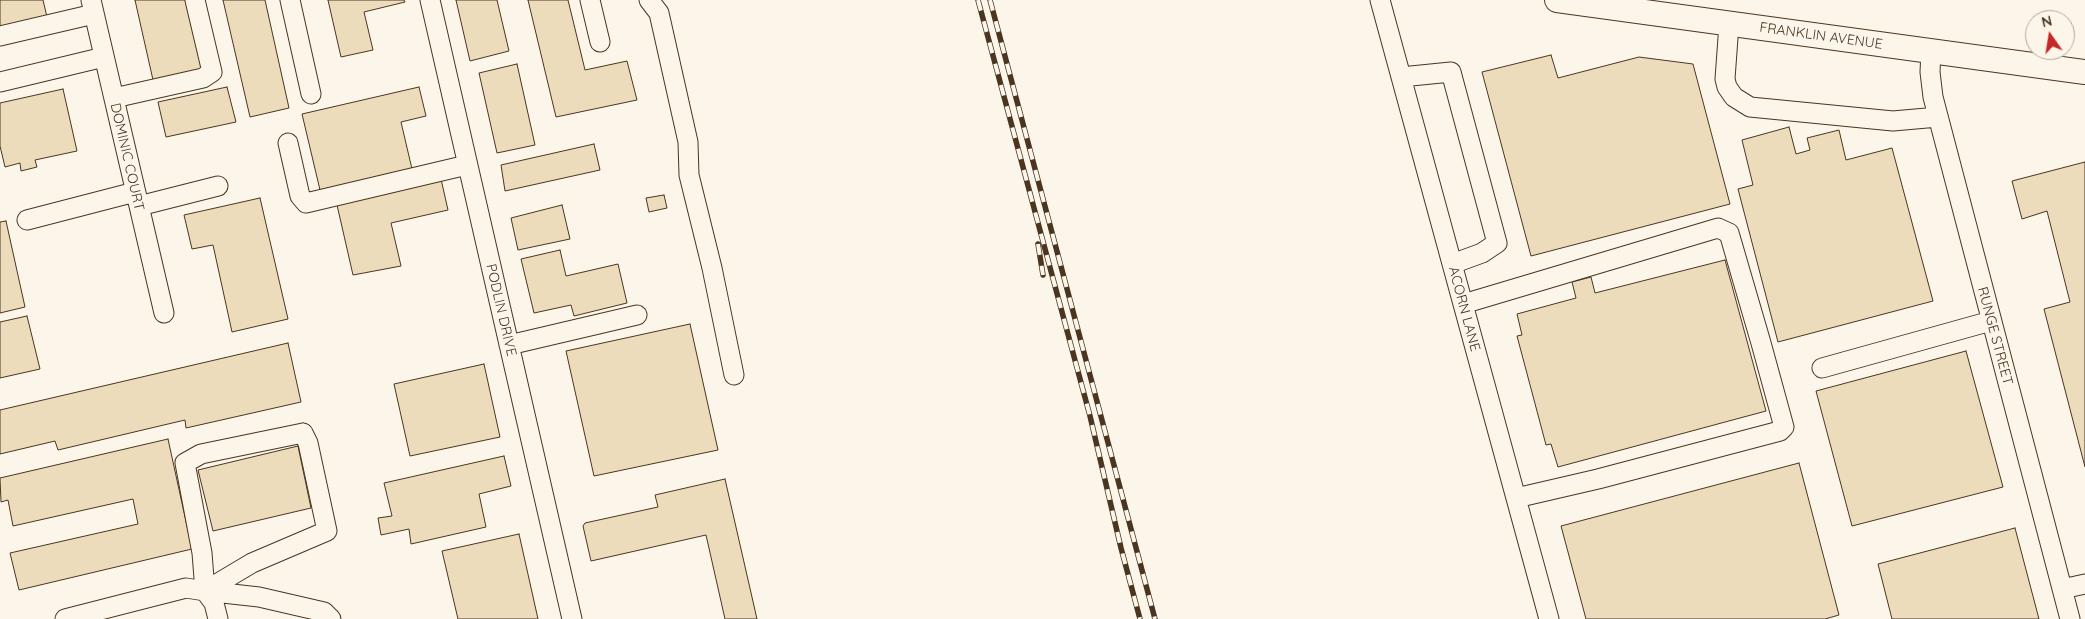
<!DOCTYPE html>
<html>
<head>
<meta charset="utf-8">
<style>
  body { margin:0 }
  #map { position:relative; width:2085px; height:619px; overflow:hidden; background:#fbf6e9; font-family:Quicksand,sans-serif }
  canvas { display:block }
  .north { position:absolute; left:2025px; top:10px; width:50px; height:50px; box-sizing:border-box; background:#fbf6e9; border:1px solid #b4a999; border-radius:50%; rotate:347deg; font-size:14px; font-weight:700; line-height:20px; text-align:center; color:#4a3520 }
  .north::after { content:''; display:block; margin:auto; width:18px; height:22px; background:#c62828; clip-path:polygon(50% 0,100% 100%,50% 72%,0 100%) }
</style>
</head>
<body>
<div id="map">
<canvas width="2085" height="619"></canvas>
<div class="north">N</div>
</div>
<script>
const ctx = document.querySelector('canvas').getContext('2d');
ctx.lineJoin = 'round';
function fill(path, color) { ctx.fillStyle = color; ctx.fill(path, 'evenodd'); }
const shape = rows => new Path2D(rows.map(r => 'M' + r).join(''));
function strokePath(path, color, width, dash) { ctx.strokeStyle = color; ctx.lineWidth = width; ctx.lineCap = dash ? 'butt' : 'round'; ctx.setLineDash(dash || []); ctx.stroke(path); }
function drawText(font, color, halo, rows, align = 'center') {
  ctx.font = font + ' Quicksand,sans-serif'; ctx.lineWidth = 4; ctx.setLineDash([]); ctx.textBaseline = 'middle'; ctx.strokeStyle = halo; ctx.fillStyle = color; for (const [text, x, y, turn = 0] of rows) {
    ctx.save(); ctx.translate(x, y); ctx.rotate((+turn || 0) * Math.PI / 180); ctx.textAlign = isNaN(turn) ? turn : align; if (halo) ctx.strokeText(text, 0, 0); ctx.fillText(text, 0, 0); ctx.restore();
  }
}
const building = shape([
  [0,0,43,0,47,17,0,27,0,0],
  [135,0,188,0,203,69,153,80,135,0],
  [223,0,265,0,289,108,250,117,223,0],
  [328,0,404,0,405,2,364,12,373,50,341,57,328,0],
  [456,0,497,0,509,51,470,61,456,0],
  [528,0,568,0,585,70,627,61,637,100,556,117,528,0],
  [1551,55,1558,78,1639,57,1693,64,1730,204,1531,256,1482,72,1551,55],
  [517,64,535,145,497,153,479,73,517,64],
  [227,87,236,122,166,137,158,102,227,87],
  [419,87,426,116,401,122,412,169,320,190,302,114,419,87],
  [63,89,77,151,35,160,37,167,21,171,20,163,5,167,0,146,0,103,63,89],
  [1789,127,1796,154,1810,150,1807,138,1839,130,1846,160,1892,148,1933,301,1778,342,1738,189,1753,185,1742,140,1789,127],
  [594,144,600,170,505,191,501,165,594,144],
  [2085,162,2085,467,2044,309,2070,302,2047,211,2022,219,2012,181,2085,162],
  [441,179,448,210,391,223,401,266,353,275,337,205,441,179],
  [664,195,667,208,649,212,646,198,664,195],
  [260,198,288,319,232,332,213,245,192,249,184,215,260,198],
  [562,205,570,239,518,250,511,218,562,205],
  [6,221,25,307,0,313,0,222,6,221],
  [560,250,566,276,618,264,627,303,574,316,571,305,534,313,521,259,560,250],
  [1725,260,1766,411,1558,467,1551,444,1546,445,1517,336,1522,335,1517,314,1576,298,1572,282,1591,277,1595,293,1725,260],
  [27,316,40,369,0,378,0,322,27,316],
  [690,324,718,450,594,476,566,351,690,324],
  [288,343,301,402,186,428,185,420,58,450,55,441,0,454,0,410,288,343],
  [1966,351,2003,487,1852,526,1816,391,1966,351],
  [484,364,500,437,410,456,394,384,484,364],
  [168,439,192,549,19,590,10,553,138,524,133,499,13,526,8,500,1,502,0,478,168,439],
  [298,446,311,508,213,531,198,470,298,446],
  [504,456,511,486,479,494,486,527,411,544,409,529,381,535,378,518,392,516,384,483,504,456],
  [1799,463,1839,615,1825,619,1586,619,1561,526,1799,463],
  [725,479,757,619,725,619,706,535,591,561,583,526,585,523,658,507,655,495,725,479],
  [2015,528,2039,619,1892,619,1878,564,2015,528],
  [519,534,538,619,458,619,442,551,519,534]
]);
const minor = shape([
  [91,0,164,313],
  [290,0,311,94],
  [430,0,572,619],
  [590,0,600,42],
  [649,0,659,13,688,142,689,175,712,268,734,375],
  [1380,0,1549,619],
  [1729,24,1725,79,1727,87,1734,97,1750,107,1893,121,1938,117],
  [0,36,94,14],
  [1931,51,1930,72,1933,97,2070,619],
  [1401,77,1451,72,1497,243,1482,253,1452,264],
  [0,82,104,57],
  [114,98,203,78,212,72,195,0],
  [288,143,300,196,306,203,467,165],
  [139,206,218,186],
  [27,220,135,192],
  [1463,304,1718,228,1729,233,1761,343,1784,427,1780,431,1598,479,1516,498],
  [509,345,637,315],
  [1822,368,1991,321],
  [303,433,308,443,327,531,252,563,205,591,202,553,185,463,201,454,303,433],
  [2062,589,2085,584],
  [205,591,259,597,324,612,331,619],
  [65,619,186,588,205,591,214,603,218,619]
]);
const major = shape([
  [1557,0,2085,72]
]);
const rail = shape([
  [978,0,1090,416,1121,548,1140,619],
  [990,0,1155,619],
  [1038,244,1043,275]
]);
const streetNames = [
  ["FRANKLIN AVENUE",1821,36,8],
  ["DOMINIC COURT",127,157,77],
  ["ACORN LANE",1464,309,75],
  ["PODLIN DRIVE",501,310,77],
  ["RUNGE STREET",1995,336,75]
];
fill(building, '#ecdcbc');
strokePath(building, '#4a3520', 1);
strokePath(minor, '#4a3520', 21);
strokePath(major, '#4a3520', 26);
strokePath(minor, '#fbf6e9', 19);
strokePath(major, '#fbf6e9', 24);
strokePath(rail, '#4a3520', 5.5);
strokePath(rail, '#fbf6e9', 4, [11]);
drawText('14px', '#4a3520', '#fbf6e9', streetNames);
</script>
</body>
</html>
